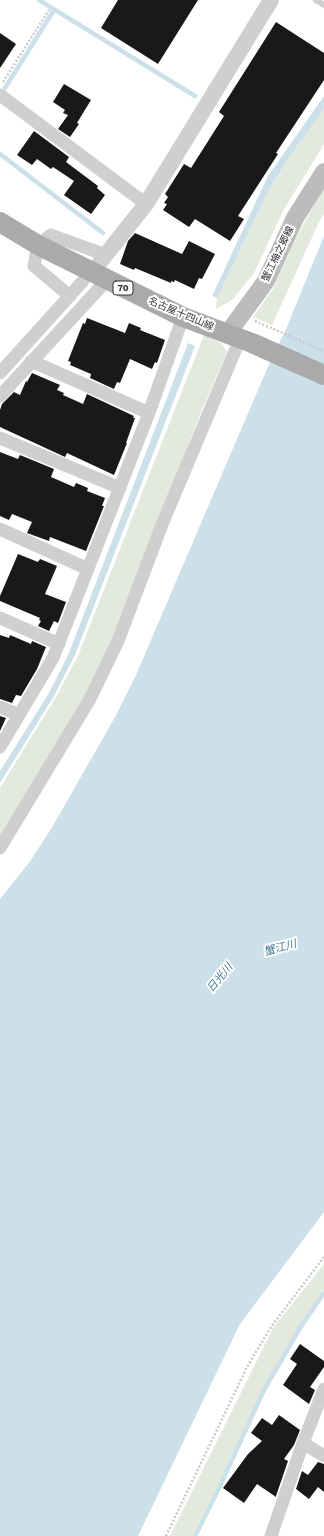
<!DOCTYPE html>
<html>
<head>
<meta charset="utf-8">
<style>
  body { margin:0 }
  canvas { display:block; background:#fff }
</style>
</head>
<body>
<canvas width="324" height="1536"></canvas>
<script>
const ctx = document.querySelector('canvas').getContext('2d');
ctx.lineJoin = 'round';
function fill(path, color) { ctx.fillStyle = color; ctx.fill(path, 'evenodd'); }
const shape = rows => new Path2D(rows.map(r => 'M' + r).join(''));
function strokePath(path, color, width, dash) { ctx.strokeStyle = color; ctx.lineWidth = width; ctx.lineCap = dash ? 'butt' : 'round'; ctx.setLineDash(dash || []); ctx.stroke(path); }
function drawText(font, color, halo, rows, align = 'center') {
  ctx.font = font + ' "Work Sans","Noto Sans JP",sans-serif'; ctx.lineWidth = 4; ctx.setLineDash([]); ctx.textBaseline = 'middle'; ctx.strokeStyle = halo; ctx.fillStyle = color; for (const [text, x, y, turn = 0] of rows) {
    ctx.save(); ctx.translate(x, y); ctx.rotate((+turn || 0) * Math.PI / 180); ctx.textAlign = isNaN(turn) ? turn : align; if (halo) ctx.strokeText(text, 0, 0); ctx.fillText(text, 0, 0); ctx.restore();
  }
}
const green = shape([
  [324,109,324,144,283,211,254,273,232,300,216,309,217,298,270,188,292,153],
  [324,187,324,214,319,222,272,325,253,317,273,289,295,240],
  [204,335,221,343,227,352,199,417,114,638,83,701,0,838,0,788,56,697,78,656],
  [324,1264,324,1290,298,1328,263,1390,219,1483,192,1536,170,1536,273,1328]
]);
const water = shape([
  [324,96,324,109,292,153,270,188,217,298,212,296,268,176],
  [324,236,324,1212,240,1324,138,1536,0,1536,0,899,31,860,51,829,115,717,136,675,270,362,286,329],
  [188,343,195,346,75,655,54,696,0,783,0,771,49,693,69,653]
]);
const stream = shape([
  [39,0,195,96],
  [5,88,54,10],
  [0,154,103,233],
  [195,1536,220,1486,264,1390,300,1328,324,1293]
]);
const building = shape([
  [118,0,198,0,158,64,101,28],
  [276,22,324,53,324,80,276,153,278,154,238,216,244,219,230,241,195,219,189,227,163,210,167,204,164,203,168,197,165,194,184,164,191,168,224,116,219,112],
  [0,33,16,44,0,68],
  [64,84,91,100,77,123,79,124,70,137,58,129,68,115,63,113,65,110,53,102],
  [34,131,69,157,66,162,98,186,97,188,105,195,91,214,64,195,74,181,53,167,51,169,37,159,32,165,17,155],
  [135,233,182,254,189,241,215,254,202,279,199,278,194,289,175,280,174,282,171,281,171,283,135,268,134,270,120,264,128,241],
  [87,318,125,333,129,323,141,328,140,330,165,340,157,363,155,362,152,369,130,359,120,383,117,382,114,389,90,378,91,374,70,365,71,362,68,361,83,323,85,324],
  [32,373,60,385,57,390,64,393,63,395,83,404,87,394,134,416,133,418,135,418,126,443,127,443,114,475,67,453,65,457,0,427,0,410,2,404,14,392,20,395,26,381,27,382],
  [0,452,18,459,20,455,54,469,51,477,74,487,76,483,88,488,87,491,105,498,102,506,104,506,86,551,50,537,49,541,27,533,32,522,12,514,9,520,0,516],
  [18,554,38,562,40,559,57,566,45,594,66,602,58,623,54,621,49,631,38,626,41,621,39,620,40,618,0,601,0,596],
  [0,635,9,638,10,635,31,644,32,641,46,647,37,669,21,696,16,695,12,703,0,699],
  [0,716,6,718,0,731],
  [300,1344,324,1361,324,1367,310,1387,315,1390,309,1404,283,1385,297,1364,290,1359],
  [279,1415,300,1430,294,1445,284,1459,288,1461,276,1496,276,1497,257,1484,244,1503,223,1488,248,1454,262,1441,251,1433,262,1418,272,1425],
  [318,1462,324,1464,324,1492,318,1487,309,1499,296,1489,302,1471,308,1475]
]);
const path = shape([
  [3,82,49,10],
  [255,321,324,351],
  [166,1536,247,1367,271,1327,324,1257]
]);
const service = shape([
  [316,0,324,5]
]);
const minor = shape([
  [0,95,146,204],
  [70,296,34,266,38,245,51,235,106,255],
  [0,373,83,281],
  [0,396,107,280],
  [149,413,183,317],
  [0,438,120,488],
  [0,529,88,569],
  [0,618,59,644],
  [0,707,19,715],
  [0,747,53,658,149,413,31,361],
  [0,848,90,699,118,641,163,522,240,339],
  [303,1443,324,1456],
  [271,1536,303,1443,324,1389]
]);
const tertiary = shape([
  [100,262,146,204,271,0]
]);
const secondary = shape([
  [228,333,266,281,295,218,324,172]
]);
const primary = shape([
  [0,222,38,245,183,317,252,343,324,375]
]);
const shields = [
  [123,288,20]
];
const shieldNames = [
  ["70",123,288]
];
const streetNames = [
  ["蟹江梅之郷線",278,254,-64],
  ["名古屋十四山線",181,314,23]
];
const waterNames = [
  ["蟹江川",280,948,-15],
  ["日光川",220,978,-51]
];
fill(green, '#e3e9dc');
fill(water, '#cce0ea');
strokePath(stream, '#cce0ea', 4.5);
fill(building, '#191919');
strokePath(path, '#c9c9c9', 2.5, [2, 2]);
strokePath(service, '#cfcfcf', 6);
strokePath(minor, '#cfcfcf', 13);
strokePath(tertiary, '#cfcfcf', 16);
strokePath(secondary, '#bcbcbc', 18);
strokePath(primary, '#aaa', 20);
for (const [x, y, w] of shields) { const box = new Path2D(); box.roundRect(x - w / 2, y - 7, w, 14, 3); ctx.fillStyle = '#fff'; ctx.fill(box); strokePath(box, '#323232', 1); }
drawText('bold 9px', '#323232', null, shieldNames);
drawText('10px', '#323232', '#fff', streetNames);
drawText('italic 11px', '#427593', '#fff', waterNames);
</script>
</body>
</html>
